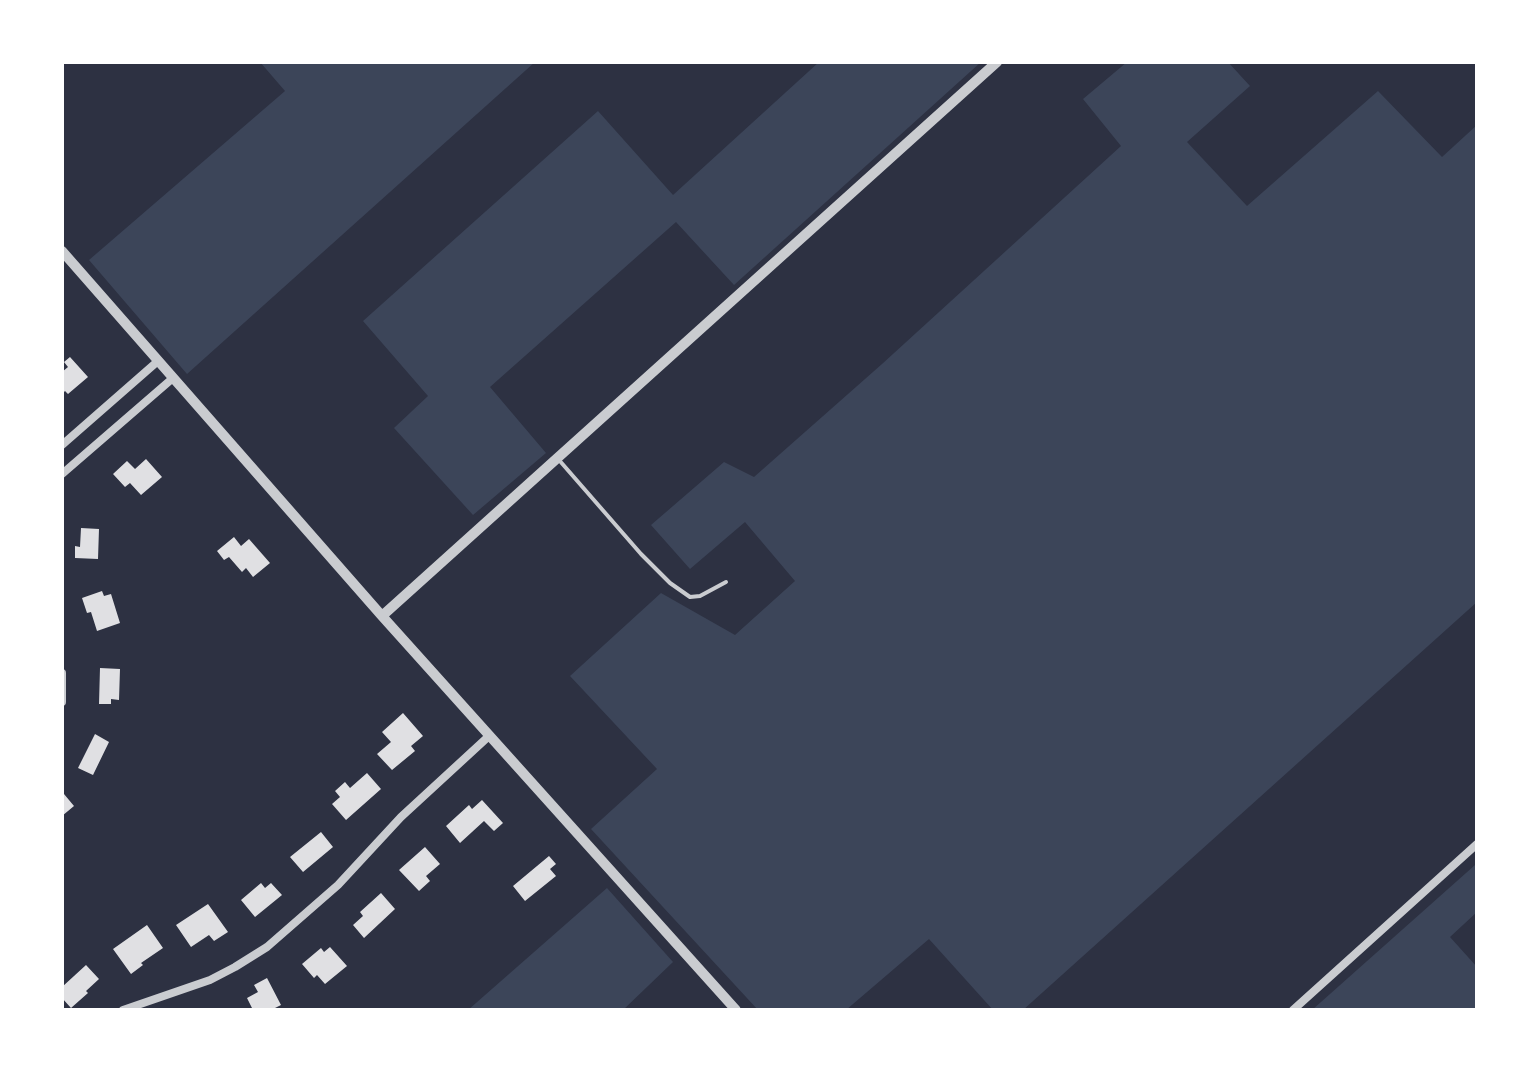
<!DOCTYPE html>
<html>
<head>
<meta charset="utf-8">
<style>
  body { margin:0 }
  #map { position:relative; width:1539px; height:1072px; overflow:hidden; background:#2d3142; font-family:"Source Sans 3",sans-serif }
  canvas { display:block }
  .frame { position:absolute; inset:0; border:64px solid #fff; pointer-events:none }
</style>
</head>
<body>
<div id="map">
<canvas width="1539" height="1072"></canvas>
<div class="frame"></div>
</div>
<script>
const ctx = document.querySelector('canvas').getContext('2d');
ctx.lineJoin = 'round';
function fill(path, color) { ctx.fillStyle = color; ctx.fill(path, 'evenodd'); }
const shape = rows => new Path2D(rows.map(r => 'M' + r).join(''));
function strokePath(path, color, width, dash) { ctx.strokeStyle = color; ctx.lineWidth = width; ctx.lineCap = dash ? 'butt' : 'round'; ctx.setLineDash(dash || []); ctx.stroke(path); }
const green = shape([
  [260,62,535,62,187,374,89,260,285,91],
  [819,62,981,62,734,285,676,222,490,387,546,453,473,515,394,428,428,396,363,321,598,111,673,195],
  [1127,62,1228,62,1250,86,1187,142,1247,206,1378,91,1442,157,1477,125,1477,602,1023,1010,993,1010,929,939,846,1010,758,1010,591,829,657,769,570,676,661,593,735,635,795,581,745,522,690,569,651,525,724,462,754,477,882,364,1121,146,1083,99],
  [1475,865,1477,866,1477,912,1450,937,1477,967,1477,1010,1312,1010],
  [607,888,673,962,623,1010,468,1010]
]);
const building = shape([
  [70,357,88,377,68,394,65,391,62,394,62,372,68,367,64,362],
  [146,459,162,477,141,495,130,483,125,487,113,474,127,461,135,469],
  [81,528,99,529,98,559,75,558,75,546,80,547],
  [234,537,241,546,249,539,270,563,253,577,246,568,242,572,229,557,224,560,217,551],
  [102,591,104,596,111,594,120,623,97,631,91,612,87,613,82,598],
  [100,668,120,669,119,700,111,699,111,704,99,704],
  [403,713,423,736,411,746,415,751,392,770,377,754,391,742,382,732],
  [95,734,109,742,93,775,78,768],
  [367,773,381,789,346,820,332,804,340,797,335,791,345,782,350,788],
  [64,794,74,806,62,816,62,795],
  [482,800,503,823,494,831,484,821,460,843,446,826,469,805,472,809],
  [321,832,333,847,303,872,290,857],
  [425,847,440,864,426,876,430,881,419,891,399,870],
  [549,856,556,864,550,869,556,876,525,901,513,886],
  [261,883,265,888,271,883,282,895,255,917,241,900],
  [381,893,395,909,364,938,353,925,363,916,360,912],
  [208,904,228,932,214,941,209,935,191,947,176,925],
  [147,925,163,948,141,963,143,965,131,974,113,949],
  [330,947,347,966,325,984,317,975,314,978,302,964,321,948,324,952],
  [86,965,99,979,86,991,88,993,71,1008,62,998,62,987],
  [267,978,281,1005,271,1010,253,1010,247,998,258,992,254,985]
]);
const service = shape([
  [559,460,641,554,670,583,690,597,700,596,726,582]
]);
const minor = shape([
  [62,445,158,361],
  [62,474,173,378],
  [62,673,62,702],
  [123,1010,210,980,235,967,267,947,338,885,401,817,489,736],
  [1293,1010,1477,844]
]);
const tertiary = shape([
  [62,251,382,616,736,1010],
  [382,616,997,62]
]);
fill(green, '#3c4559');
fill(building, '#e0e0e3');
strokePath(service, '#caccd0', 4);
strokePath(minor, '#caccd0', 8);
strokePath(tertiary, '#caccd0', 10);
</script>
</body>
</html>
